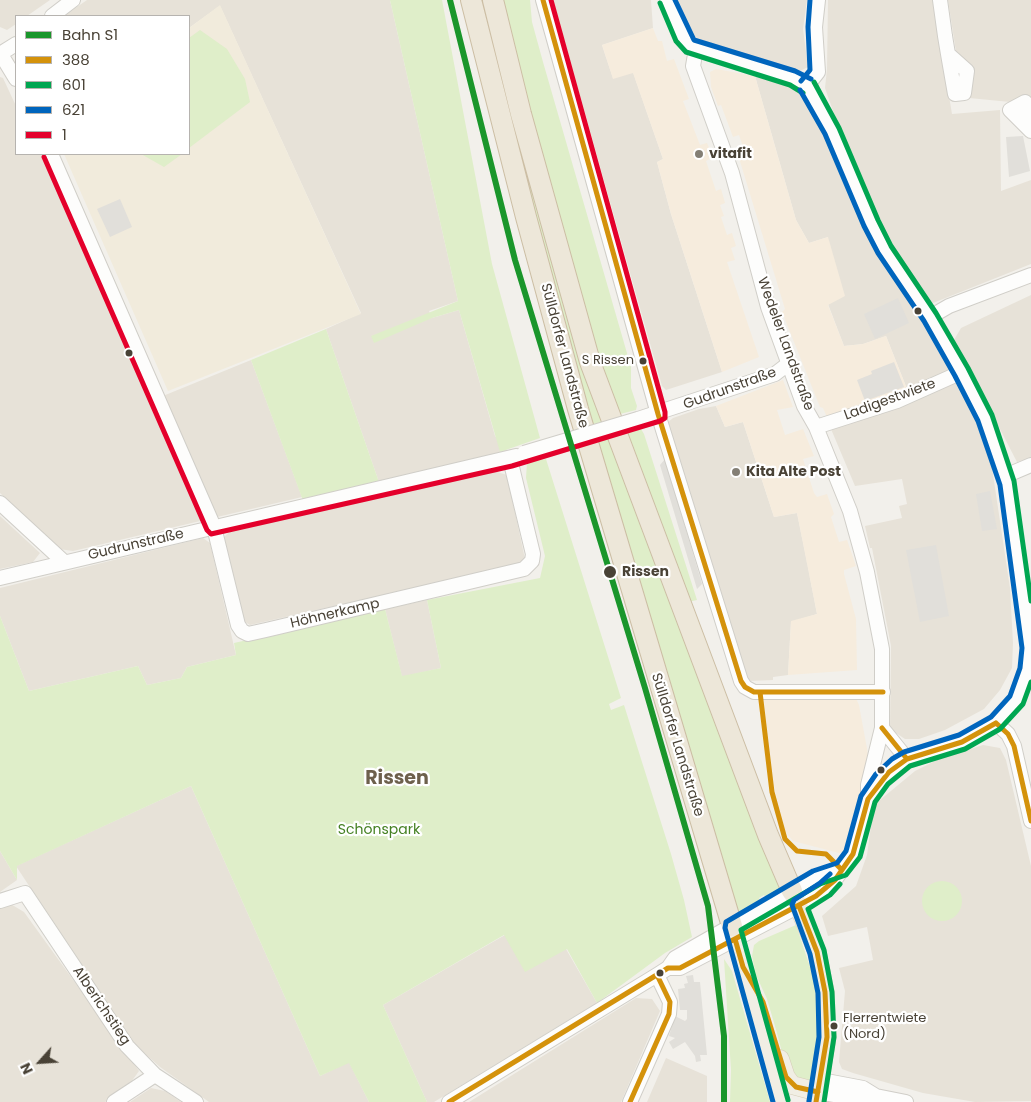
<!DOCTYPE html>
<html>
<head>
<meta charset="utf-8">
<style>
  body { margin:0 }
  #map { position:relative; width:1031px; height:1102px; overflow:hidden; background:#f2f0eb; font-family:Poppins,sans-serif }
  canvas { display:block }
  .legend { position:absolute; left:15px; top:15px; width:175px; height:140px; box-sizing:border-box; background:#fff; border:1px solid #b6b3af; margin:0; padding:6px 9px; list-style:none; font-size:15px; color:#494236 }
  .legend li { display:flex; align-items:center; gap:10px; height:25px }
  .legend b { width:25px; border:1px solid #b6b3af }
  .north { position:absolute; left:15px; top:1037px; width:50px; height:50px; -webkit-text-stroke:4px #fff; paint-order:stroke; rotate:244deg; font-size:14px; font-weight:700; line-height:20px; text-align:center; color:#494236 }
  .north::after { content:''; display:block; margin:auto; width:18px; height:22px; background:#494236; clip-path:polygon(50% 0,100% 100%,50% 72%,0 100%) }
</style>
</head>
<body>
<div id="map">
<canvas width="1031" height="1102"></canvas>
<ul class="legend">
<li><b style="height:6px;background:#1a962b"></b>Bahn S1</li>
<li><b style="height:6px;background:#d4920b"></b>388</li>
<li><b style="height:6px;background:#00a651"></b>601</li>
<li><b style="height:6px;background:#0065bd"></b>621</li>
<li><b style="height:6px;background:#e4002b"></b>1</li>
</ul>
<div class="north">N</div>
</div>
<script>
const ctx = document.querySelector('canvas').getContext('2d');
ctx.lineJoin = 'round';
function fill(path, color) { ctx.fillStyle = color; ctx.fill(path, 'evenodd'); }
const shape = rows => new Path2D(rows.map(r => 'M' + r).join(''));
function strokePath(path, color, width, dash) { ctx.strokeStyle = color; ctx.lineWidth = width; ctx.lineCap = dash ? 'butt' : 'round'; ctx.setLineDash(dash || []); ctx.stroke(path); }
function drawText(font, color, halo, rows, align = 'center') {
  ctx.font = font + ' Poppins,sans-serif'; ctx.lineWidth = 4.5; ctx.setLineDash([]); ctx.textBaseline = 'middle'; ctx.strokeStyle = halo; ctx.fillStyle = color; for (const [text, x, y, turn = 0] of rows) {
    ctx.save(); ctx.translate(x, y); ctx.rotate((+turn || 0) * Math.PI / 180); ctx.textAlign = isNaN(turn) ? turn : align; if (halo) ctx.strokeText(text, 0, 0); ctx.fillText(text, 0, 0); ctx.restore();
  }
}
const residential = shape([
  [0,0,50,0,27,16,16,16,16,24,7,30,0,27],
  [87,0,390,0,458,301,429,311,432,318,459,310,495,436,507,450,510,459,381,488,326,329,361,313,220,6,189,28,189,16,64,16],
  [553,0,651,0,653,28,602,45,613,78,633,72,663,159,657,162,671,214,722,372,666,390,662,386],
  [677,0,807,0,803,29,808,67,798,72,694,43,684,23],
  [828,0,933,0,952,114,1000,110,1001,191,1031,180,1031,264,928,305,891,250,851,163,825,88,827,69],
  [948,0,1031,0,1031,104,969,98,961,84],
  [755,76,789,83,800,92,807,102,823,131,869,239,879,257,915,304,949,363,971,408,991,461,1010,588,1013,643,1012,668,1000,690,984,709,945,730,919,739,905,739,890,729,891,646,872,548,870,548,865,526,902,518,899,506,907,504,902,479,855,486,831,429,901,405,907,389,886,336,863,344,844,346,828,304,828,237,809,243,796,220],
  [0,77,3,78,16,106,16,154,40,154,158,398,251,360,302,497,73,551,59,549,0,493],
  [1031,295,1031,458,1017,462,954,340,961,328],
  [716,406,725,427,743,422,774,517,797,513,805,552,817,614,791,622,788,675,773,677,773,680,748,681,667,423,673,418,699,409],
  [494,471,507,475,525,559,515,565,250,625,245,622,223,538,229,532],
  [0,516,40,553,33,562,0,569],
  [203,538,210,543,236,655,187,667,181,678,147,685,138,666,29,691,0,616,0,588],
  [427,600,441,668,402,677,385,609],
  [983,745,1000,748,1006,760,1031,866,1031,1101,975,1102,923,1093,853,1073,842,1069,839,1062,845,991,839,968,873,960,867,927,828,936,822,916,856,886,867,855,874,805,915,771,937,760],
  [191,786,320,1076,349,1062,369,1102,209,1102,160,1067,132,1042,16,866],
  [0,851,17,880,0,892],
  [9,903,24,912,139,1071,126,1089,105,1102,0,1102,0,906],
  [505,935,566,949,597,1003,434,1102,427,1102,383,1005],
  [636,998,652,999,660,1011,621,1102,469,1102],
  [666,1058,707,1076,707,1102,647,1102],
  [151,1088,165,1091,181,1102,130,1102]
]);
const commercial = shape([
  [653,28,658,41,662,41,667,61,674,59,689,99,683,101,700,145,707,143,713,157,706,161,716,191,721,189,725,203,720,205,724,216,721,217,727,235,732,233,736,246,731,248,735,260,727,262,759,357,722,372,671,214,657,162,663,159,633,73,613,79,602,45],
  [716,69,755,76,796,220,809,243,828,237,845,296,828,305,844,346,863,344,886,336,907,389,889,398,827,417,823,408,820,407,782,312,785,309,739,158,746,155,739,135,733,137,721,105,718,106,711,87,710,72],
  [783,380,793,407,777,410,785,435,803,429,814,456,803,459,814,493,817,497,827,494,834,514,831,517,839,542,847,540,856,566,844,570,844,574,856,619,857,670,788,675,791,621,817,614,797,513,774,517,743,422,725,427,716,406],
  [855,696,859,705,870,765,845,851,839,853,793,841,785,831,774,786,764,700,767,698]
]);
const education = shape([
  [220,5,361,314,168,391,64,154,189,154,189,28]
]);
const green = shape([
  [390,0,442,0,492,264,540,438,500,452,459,310,432,318,374,343,371,336,458,301],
  [480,0,488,0,517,123,781,886,778,893,767,899,764,895,759,898,761,903,744,913,738,912,554,293],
  [502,0,530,0,532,22,543,62,631,367,631,388,637,406,636,410,620,414,596,350,547,174],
  [200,30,227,49,245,79,250,102,189,148,189,38],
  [141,154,182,154,164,167],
  [326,329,381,488,305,506,251,360],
  [641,429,644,434,697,600,688,602,623,435],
  [546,459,621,698,609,704,611,710,624,705,671,854,684,900,692,937,665,953,597,1003,567,949,525,972,504,935,383,1005,427,1102,369,1102,349,1063,320,1076,191,786,17,866,17,880,0,851,0,616,29,691,138,666,147,685,181,678,187,667,236,655,234,643,385,609,402,676,441,668,427,600,540,578,545,556,526,478,527,463],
  '922 901a20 20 0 1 1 40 0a20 20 0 1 1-40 0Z',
  [796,925,816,985,820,1021,814,1079,810,1082,788,1076,777,1033,767,999,756,975,752,956,754,945,759,941],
  [724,959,732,971,770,1102,730,1102,731,1070]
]);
const parking = shape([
  [1023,136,1030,171,1009,177,1006,137],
  [120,199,132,227,110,237,97,209],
  [898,298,909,323,875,339,864,314],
  [894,362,904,387,865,401,857,380,872,374,871,371],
  [665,459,702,584,697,589,660,465],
  [990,491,997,529,982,531,976,494],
  [936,545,949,616,920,622,906,550],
  [693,975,694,982,700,982,707,1055,700,1055,701,1061,696,1062,695,1056,685,1042,673,1049,669,1042,675,1038,669,1036,675,1016,685,1021,687,1019,687,1010,680,1010,678,989,685,988,684,984,688,983,686,976]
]);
const minor = shape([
  [543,0,658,414,741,681,745,687,754,692,883,692],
  [667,0,683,37,690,46,793,78,807,86],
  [940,0,945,36,948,54,955,94,964,93,967,71,948,54],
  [52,16,73,0],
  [0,53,16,79],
  [0,54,16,44],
  [807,86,832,131,871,223,885,250,930,317,962,372,985,418,1007,483,1030,648,1027,670,1017,700,996,723,962,742,901,762,882,779,869,798],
  [807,86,818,72,815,27,818,0],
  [1031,129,1025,102,1010,110,1031,131],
  [51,154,214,527,238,625,242,631,248,634,266,630,524,569,532,561,533,554,510,459],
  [930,317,949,306,1031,275],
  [638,419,775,374,788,364],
  [816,427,897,401,962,372],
  [1005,476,1031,465],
  [0,503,64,562],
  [0,578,516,456],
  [996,723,1008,734,1014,746,1031,821],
  [882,728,907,759],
  [0,901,25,893,127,1046,155,1075,196,1102],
  [668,968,680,968,799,906,835,880,853,854,868,799,868,785,882,728,882,649,867,572,850,511,816,427,804,406,768,307,732,173,693,66,696,49],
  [821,1080,863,1088,876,1096,906,1102],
  [818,1092,861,1100,876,1096],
  [114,1102,155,1075],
  [449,1102,657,975,668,968,675,958,817,877,841,869],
  [630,1102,669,1014,670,1002,657,975]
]);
const major = shape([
  [792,891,817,952,825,992,827,1037,816,1102],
  [732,926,781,1102],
  [780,1059,786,1077,792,1085,818,1092]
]);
const highway = shape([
  [471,0,526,217,578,409,732,926],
  [493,0,521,114,590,362,768,835,792,891]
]);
const minorBridge = shape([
  [524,453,638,419]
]);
const bus1 = shape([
  [543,0,658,414,741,681,745,687,754,692,883,692],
  [760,692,772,792,785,839,797,851,826,854,841,869],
  [996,723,1008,734,1014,746,1031,821],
  [882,728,907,759],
  [799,906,817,952,825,992,827,1037,816,1102],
  [735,939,743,967,763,1002,786,1077,796,1087,818,1092],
  [449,1102,668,968,680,968,816,896,835,880,853,854,868,799,889,772,907,759,962,742,996,723],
  [630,1102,669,1014,670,1002,657,975]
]);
const bus2 = shape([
  [660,3,676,41,686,52,790,85,803,93],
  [814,82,839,128,878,220,891,246,936,313,968,368,992,415,1014,481,1031,601],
  [788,1100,741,930,820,884,846,875,860,857,875,802,888,784,910,766,965,749,1000,729,1023,704,1031,682],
  [824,1102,834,1037,832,992,824,950,808,909,830,895,840,884]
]);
const bus3 = shape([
  [675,0,694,40,795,71,811,79],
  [801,81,810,70,808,27,810,0],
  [809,1101,819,1037,818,993,810,954,792,905,794,900,820,883,830,874],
  [773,1102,725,928,726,922,813,871,837,863,846,851,861,796,876,774,892,759,904,752,959,735,991,717,1010,696,1020,668,1022,648,1000,485,978,421,955,376,924,321,878,253,864,226,825,134,800,90]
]);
const bus4 = shape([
  [44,157,207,530,211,534,512,466,660,421,665,418,665,412,551,0]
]);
const rail1 = shape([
  [450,0,515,260,645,688,708,906,724,1036,724,1102]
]);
const markers = [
  [699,154,5,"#847f75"],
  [918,311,4.5,"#494236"],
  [129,353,4.5,"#494236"],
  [643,361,4.5,"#494236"],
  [736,472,5,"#847f75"],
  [610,572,7,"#494236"],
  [881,770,4.5,"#494236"],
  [660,973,4.5,"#494236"],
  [834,1026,4.5,"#494236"]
];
const busNames = [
  ["S Rissen",634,361],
  ["Flerrentwiete",843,1019,"left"],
  ["(Nord)",843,1035,"left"]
];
const poiNames = [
  ["vitafit",709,154],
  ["Kita Alte Post",746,472]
];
const streetNames = [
  ["Wedeler Landstraße",785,344,70],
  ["Sülldorfer Landstraße",564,356,75],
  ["Gudrunstraße",730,389,-20],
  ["Ladigestwiete",890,400,-20],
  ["Gudrunstraße",136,545,-13],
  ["Höhnerkamp",335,614,-13],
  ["Sülldorfer Landstraße",677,745,73],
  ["Alberichstieg",101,1006,56]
];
const stopNames = [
  ["Rissen",622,572]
];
const parkNames = [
  ["Schönspark",379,830]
];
const districtNames = [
  ["Rissen",397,779]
];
fill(residential, '#e7e2d8');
fill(commercial, '#f6ecdd');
fill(education, '#f1ebdc');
fill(green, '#dfeec9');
fill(parking, '#e1dfda');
strokePath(minor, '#d0cec8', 16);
strokePath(major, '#d6cdb7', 19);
strokePath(highway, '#ccbea4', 22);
strokePath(minor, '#fdfdfc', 14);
strokePath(major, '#f1eee4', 18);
strokePath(highway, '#ede7d9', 20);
strokePath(minorBridge, '#d0cec8', 16, []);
strokePath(minorBridge, '#fdfdfc', 14);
strokePath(bus1, '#d4920b', 5);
strokePath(bus2, '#00a651', 5);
strokePath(bus3, '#0065bd', 5);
strokePath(bus4, '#e4002b', 5);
strokePath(rail1, '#1a962b', 6);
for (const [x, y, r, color] of markers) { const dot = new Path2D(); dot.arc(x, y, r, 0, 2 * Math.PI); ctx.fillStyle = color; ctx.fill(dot); strokePath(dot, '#fff', 2); }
drawText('13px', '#494236', '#fff', busNames, 'right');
drawText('bold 14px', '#494236', '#fff', poiNames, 'left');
drawText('14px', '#494236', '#fff', streetNames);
drawText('bold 14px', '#494236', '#fff', stopNames, 'left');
drawText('14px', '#458123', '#fff', parkNames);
drawText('bold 19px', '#6d604c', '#fff', districtNames);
</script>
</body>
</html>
